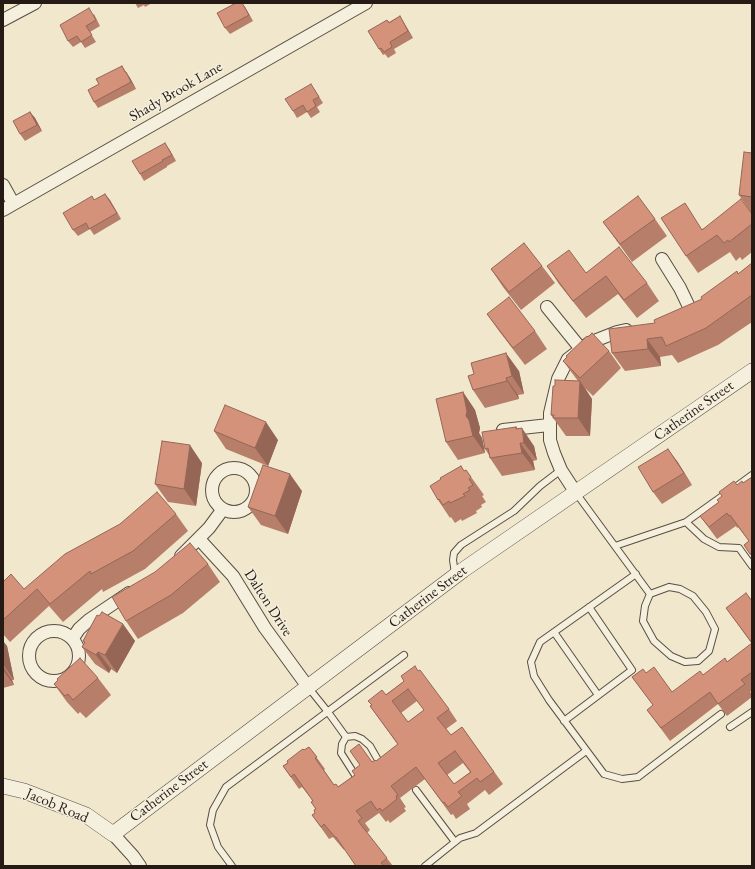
<!DOCTYPE html>
<html>
<head>
<meta charset="utf-8">
<style>
  body { margin:0 }
  #map { position:relative; width:755px; height:869px; overflow:hidden; background:#f0e7cd; font-family:"EB Garamond",serif }
  canvas { display:block }
  .frame { position:absolute; inset:0; border:4px solid #261b14; pointer-events:none }
</style>
</head>
<body>
<div id="map">
<canvas width="755" height="869"></canvas>
<div class="frame"></div>
</div>
<script>
const ctx = document.querySelector('canvas').getContext('2d');
ctx.lineJoin = 'round';
const shape = rows => new Path2D(rows.map(r => 'M' + r).join(''));
function strokePath(path, color, width, dash) { ctx.strokeStyle = color; ctx.lineWidth = width; ctx.lineCap = dash ? 'butt' : 'round'; ctx.setLineDash(dash || []); ctx.stroke(path); }
function fill(path, color) { ctx.fillStyle = color; ctx.fill(path, 'evenodd'); }
function drawText(font, color, halo, rows, align = 'center') {
  ctx.font = font + ' "EB Garamond",serif'; ctx.lineWidth = 3; ctx.setLineDash([]); ctx.textBaseline = 'middle'; ctx.strokeStyle = halo; ctx.fillStyle = color; for (const [text, x, y, turn = 0] of rows) {
    ctx.save(); ctx.translate(x, y); ctx.rotate((+turn || 0) * Math.PI / 180); ctx.textAlign = isNaN(turn) ? turn : align; if (halo) ctx.strokeText(text, 0, 0); ctx.fillText(text, 0, 0); ctx.restore();
  }
}
const service = shape([
  [737,486,752,475],
  [576,493,650,594],
  [686,522,704,539,719,547,739,548,752,566],
  [615,546,686,522,728,492],
  [455,574,453,560,454,553,461,545,514,511,540,486,561,470],
  [636,574,540,642,531,662,534,676,549,700,604,774,622,779,638,777,721,714],
  [669,587,680,589,693,596,706,612,715,629,709,651,698,661,685,662,671,656,654,641,643,621,645,606,650,594,669,587],
  [554,632,598,695],
  [308,687,328,712,346,737],
  [564,721,632,670,589,607],
  [730,727,752,712],
  [346,737,355,736,362,739,370,746,378,760],
  [346,737,342,744,341,753,355,775],
  [416,790,455,842],
  [232,866,218,847,210,825,213,810,226,787,404,655],
  [425,866,460,838,476,833,586,751]
]);
const minor = shape([
  [3,20,35,3],
  [3,185,13,203],
  [3,210,366,3],
  [662,259,680,288,691,311],
  [547,307,581,349],
  [503,430,549,425],
  '212 490a22 22 0 1 1 44 0a22 22 0 1 1-44 0Z',
  [576,493,561,470,554,453,550,440,550,413,558,379,568,359,589,343,617,332,626,330],
  [199,539,233,576,265,628,308,687],
  [181,556,209,528,223,509],
  '29 656a25 25 0 1 1 50 0a25 25 0 1 1-50 0Z',
  [73,638,79,629,89,620,129,593],
  [113,834,133,856,140,866]
]);
const tertiary = shape([
  [3,786,24,791,86,815,113,834,463,570,752,371]
]);
const wall = shape([
  [135,3,152,3,145,7,144,5,138,8],
  [242,3,253,21,230,34,225,28],
  [94,14,100,26,90,32,96,42,85,48,81,42,73,47,68,41],
  [400,16,413,38,394,49,396,53,388,58,385,54,383,55,379,49,387,20,389,22],
  [122,66,130,78,136,89,98,108,94,102,99,84],
  [315,90,323,103,317,107,320,112,311,118,307,112,297,118,293,111],
  [30,112,35,118,42,131,25,141,20,134],
  [169,149,176,161,167,166,167,167,144,181,140,174],
  [752,153,752,213,751,213,752,214,752,252,742,260,740,257,736,261,730,252,698,273,686,256,702,229,750,211,739,195],
  [105,194,121,219,94,235,90,229,78,236,73,230,95,200],
  [655,219,667,236,632,262,603,222],
  [752,263,752,322,718,345,678,363,672,355,660,357,661,366,625,371,612,353,655,323,702,299,738,274],
  [542,266,555,283,521,310,503,287,491,269],
  [547,266,647,283,659,301,637,318,618,294,586,318,559,284],
  [487,314,535,331,547,349,525,365,499,331],
  [588,337,609,351,621,368,593,396,585,388,592,399,590,436,566,436,551,415,555,386,578,381,563,361],
  [519,371,524,394,518,395,519,399,485,408,473,390],
  [463,392,475,410,480,428,479,433,482,438,485,453,458,460,446,442],
  [516,427,534,446,537,460,533,461,535,470,502,476,490,458,489,455,485,449],
  [214,431,278,440,268,466,226,449],
  [677,461,692,485,662,504,653,492],
  [202,463,196,506,168,502,155,484],
  [466,470,484,495,482,496,486,502,481,505,482,507,476,511,477,513,462,521,461,519,455,523,451,517,450,518,438,500,464,471],
  [752,477,752,557,744,545,749,541,738,527,737,528,736,526,717,539,700,516,719,502,737,485,743,483],
  [302,491,288,534,261,525,248,507],
  [176,514,188,531,145,569,103,592,102,589,63,622,49,606,10,642,3,634,3,582,24,589],
  [208,564,220,582,183,613,138,639,126,621],
  [752,601,752,690,750,692,752,694,752,697,727,716,718,704,670,741,647,710,653,705,632,677,646,673,672,692,727,662,752,644,726,608],
  [99,616,123,624,135,641,117,673,111,669,109,673,95,664,82,647,84,643,83,641],
  [3,641,7,646,14,680,12,680,14,685,3,688],
  [98,678,111,695,86,718,80,712,78,714,67,702,54,684],
  [403,682,449,709,457,721,446,729,451,735,462,727,503,784,489,795,485,790,467,804,470,809,456,819,453,814,451,815,425,779,400,798,406,807,404,808,406,811,390,823,388,820,386,822,379,813,365,823,370,830,367,833,393,866,356,866,345,849,344,850,333,837,329,839,312,815,315,813,316,809,311,802,313,801,302,787,299,789,283,766,309,747,325,769,324,770,334,785,338,787,372,762,376,761,398,745,370,706],
  [417,701,424,710,408,722,401,713],
  [463,763,470,772,454,784,447,775]
]);
const shadedWall = shape([
  [242,3,245,7,253,21,249,15],
  [400,16,404,23,413,38,408,31],
  [126,72,130,78,136,89,131,82],
  [30,112,35,118,42,131,37,125],
  [165,143,169,149,176,161,172,155],
  [105,194,110,200,121,219,117,213],
  [647,339,660,357,661,366,648,349],
  [506,353,519,371,524,394,512,376],
  [506,378,518,395,519,399,507,381],
  [580,381,592,399,590,436,578,418],
  [463,392,475,410,480,428,479,433,482,438,485,453,473,436,466,416],
  [266,422,278,440,268,466,255,448],
  [516,427,524,437,522,428,534,446,537,460,524,443,516,429],
  [520,443,533,461,535,470,522,453],
  [190,445,202,463,196,506,184,489],
  [668,449,677,461,692,485],
  [290,474,302,491,288,534,275,516],
  [123,624,135,641,117,673,105,655],
  [3,641,7,646,14,680,3,664],
  [98,652,111,669,109,673,96,655],
  [3,667,12,680,14,685,3,670]
]);
const building = shape([
  [236,3,242,3,249,15,225,28,217,13,236,3],
  [89,8,96,20,86,26,92,35,81,42,77,36,68,41,60,25,89,8],
  [400,16,408,31,390,42,392,47,384,52,381,48,379,49,368,31,387,20,389,23,400,16],
  [122,66,125,72,126,72,131,82,94,102,88,90,99,84,96,79,122,66],
  [311,84,319,97,313,100,316,106,307,112,303,105,293,111,285,99,311,84],
  [30,112,37,125,20,134,13,121,30,112],
  [165,143,172,155,162,160,163,161,140,174,132,161,165,143],
  [744,152,752,153,752,197,739,195,744,152],
  [105,194,117,213,89,229,86,223,73,230,63,213,92,196,94,200,105,194],
  [638,196,655,219,620,244,603,222,638,196],
  [741,199,752,214,752,221,751,222,752,224,729,242,728,240,724,243,717,235,686,256,661,218,685,203,702,230,741,199],
  [524,243,542,266,509,292,491,269,524,243],
  [619,247,647,283,624,300,606,276,573,301,547,266,569,250,586,273,619,247],
  [752,263,752,295,706,328,666,346,662,337,647,339,648,349,612,353,609,329,655,323,654,320,702,299,701,297,737,271,738,274,752,263],
  [509,297,535,331,513,348,487,314,509,297],
  [592,333,609,351,580,378,563,361,567,357,566,356,587,336,588,337,592,333],
  [506,353,512,376,506,378,507,381,473,390,468,376,474,374,471,363,506,353],
  [555,380,580,381,578,418,553,418,554,415,551,415,553,386,555,386,555,380],
  [463,392,467,411,466,416,469,420,473,436,446,442,436,399,463,392],
  [225,405,266,422,255,448,214,431,225,405],
  [516,427,516,429,522,428,524,443,520,443,522,453,490,458,488,448,485,449,482,432,516,427],
  [162,441,190,445,184,489,155,484,162,441],
  [668,449,684,473,653,492,638,467,668,449],
  [263,465,290,474,275,516,248,507,263,465],
  [461,466,464,471,466,470,471,477,469,479,473,485,468,488,470,490,463,494,465,496,450,503,449,501,443,505,439,499,438,500,430,486,441,479,440,478,461,466],
  [752,477,752,553,750,554,744,545,749,541,730,515,729,516,727,513,709,527,700,516,719,502,717,500,722,496,719,492,734,481,737,485,742,481,743,483,752,477],
  [157,492,176,514,133,551,91,574,90,571,50,604,37,589,3,620,3,582,11,574,24,589,65,554,120,524,157,492],
  [190,543,208,564,171,595,126,621,112,597,155,572,190,543],
  [746,593,752,601,752,672,741,680,745,684,718,704,710,692,661,728,647,710,653,705,632,677,643,669,646,673,654,667,672,692,700,671,703,675,725,658,727,662,752,643,726,608,746,593],
  [102,612,123,624,105,655,98,652,96,655,82,647,85,642,83,641,97,615,99,616,102,612],
  [80,658,98,678,73,700,68,694,65,696,54,684,58,680,57,679,80,658],
  [415,666,418,671,420,670,449,709,437,718,451,735,462,727,494,772,480,782,477,778,458,792,462,796,448,807,444,802,443,803,416,767,391,786,398,795,396,796,397,799,382,811,380,808,377,810,371,801,356,811,362,818,358,821,387,858,381,863,383,865,381,866,356,866,336,837,335,837,324,824,321,827,312,815,315,813,314,810,316,809,311,802,313,801,294,774,291,777,283,766,288,763,287,761,300,751,303,749,304,750,309,747,317,757,315,758,334,785,336,784,338,787,355,775,352,771,360,765,350,751,359,744,372,762,375,760,376,761,398,744,370,706,372,705,368,701,382,690,386,695,403,682,404,681,401,676,415,666],
  [408,689,424,710,408,722,392,701,408,689],
  [455,751,471,772,454,784,438,763,455,751]
]);
const streetNames = [
  ["Shady Brook Lane",176,92,-30],
  ["Catherine Street",694,411,-35],
  ["Catherine Street",428,597,-37],
  ["Dalton Drive",268,603,57],
  ["Catherine Street",169,791,-37],
  ["Jacob Road",57,806,23]
];
strokePath(service, '#584e42', 8);
strokePath(minor, '#584e42', 14);
strokePath(tertiary, '#584e42', 16);
strokePath(service, '#f5efde', 6);
strokePath(minor, '#f5efde', 12);
strokePath(tertiary, '#f5efde', 15);
fill(wall, '#b77e6a');
fill(shadedWall, '#956656');
fill(building, '#d5927b');
strokePath(building, '#956656', 1);
drawText('15px', '#261b14', '#f5efde', streetNames);
</script>
</body>
</html>
